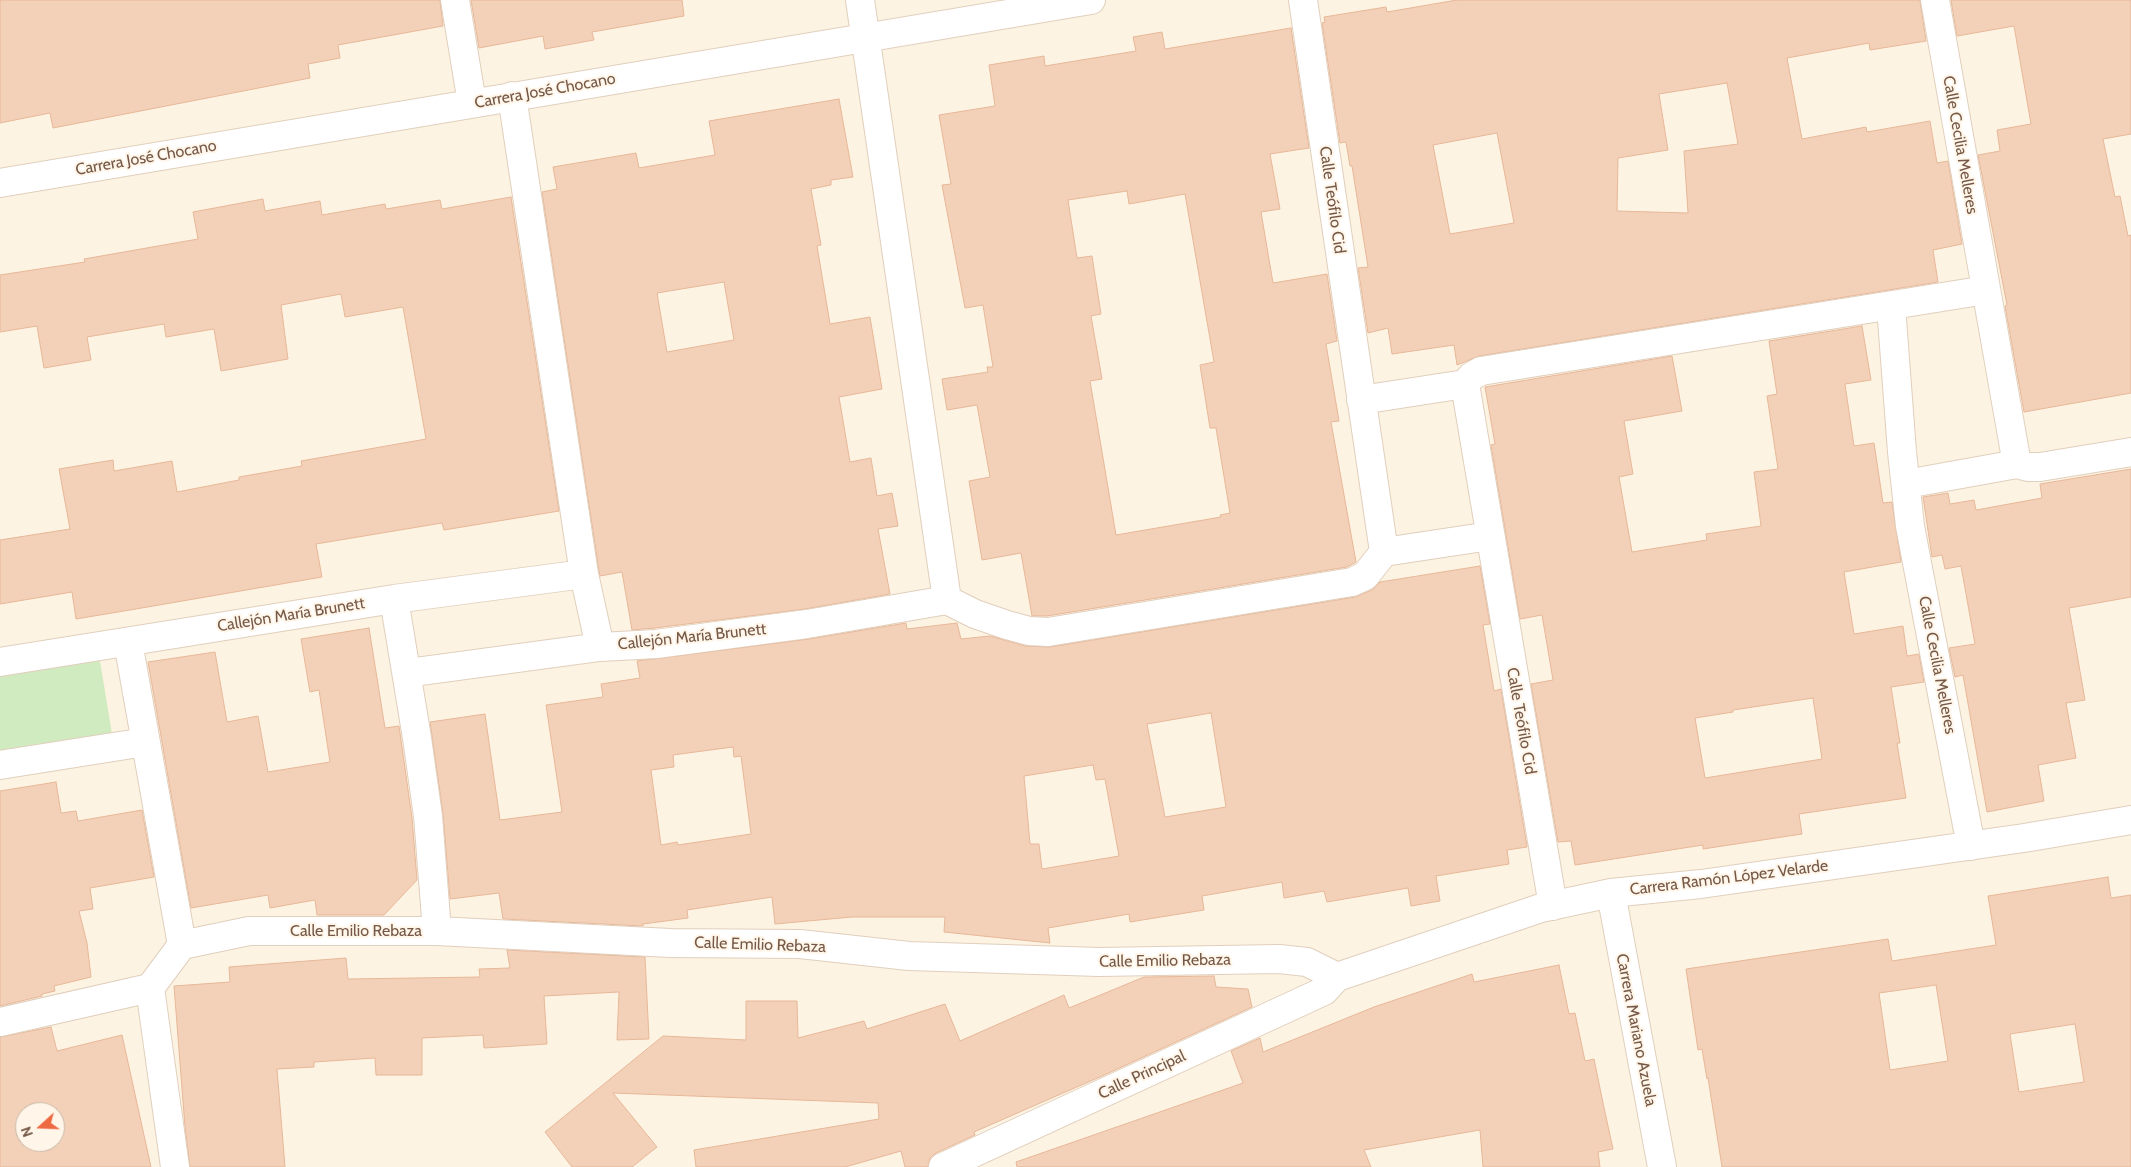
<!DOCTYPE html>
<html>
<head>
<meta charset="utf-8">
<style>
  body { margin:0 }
  #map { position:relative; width:2131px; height:1167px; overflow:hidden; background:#fdf3e2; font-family:Cabin,sans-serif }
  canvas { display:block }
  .north { position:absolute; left:15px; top:1102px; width:50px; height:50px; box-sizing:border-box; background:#fff6e9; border:1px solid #c8b7a8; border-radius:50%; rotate:250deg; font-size:14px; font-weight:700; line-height:20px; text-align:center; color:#755847 }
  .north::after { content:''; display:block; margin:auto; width:18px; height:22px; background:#ec6942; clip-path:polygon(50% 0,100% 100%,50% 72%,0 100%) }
</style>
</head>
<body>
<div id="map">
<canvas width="2131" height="1167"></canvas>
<div class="north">N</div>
</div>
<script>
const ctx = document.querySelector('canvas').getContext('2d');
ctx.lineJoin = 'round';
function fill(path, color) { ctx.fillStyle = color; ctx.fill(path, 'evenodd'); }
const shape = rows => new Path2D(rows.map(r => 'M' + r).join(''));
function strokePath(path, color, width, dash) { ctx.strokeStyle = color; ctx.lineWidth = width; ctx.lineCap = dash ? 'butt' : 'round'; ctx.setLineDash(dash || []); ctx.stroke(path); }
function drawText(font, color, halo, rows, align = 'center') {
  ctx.font = font + ' Cabin,sans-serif'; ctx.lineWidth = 4; ctx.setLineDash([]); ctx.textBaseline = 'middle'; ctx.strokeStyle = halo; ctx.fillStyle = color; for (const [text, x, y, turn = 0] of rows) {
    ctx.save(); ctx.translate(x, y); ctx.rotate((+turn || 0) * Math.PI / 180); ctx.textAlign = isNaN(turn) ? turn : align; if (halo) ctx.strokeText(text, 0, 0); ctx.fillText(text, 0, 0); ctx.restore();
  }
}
const green = shape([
  [99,655,113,740,0,759,0,671]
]);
const building = shape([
  [0,0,440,0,443,26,338,45,340,58,308,64,310,78,53,128,50,113,0,123,0,0],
  [471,0,682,0,684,16,592,32,594,40,545,49,543,36,479,48,471,0],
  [1457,0,1920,0,1926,41,1870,50,1869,43,1787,58,1802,139,1866,127,1867,132,1930,121,1937,163,1948,161,1962,244,1933,250,1938,282,1479,356,1457,365,1454,345,1392,354,1388,328,1368,333,1358,268,1368,267,1352,166,1350,166,1346,142,1340,143,1322,23,1325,22,1324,17,1386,7,1387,12,1457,0],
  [1727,83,1738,144,1684,151,1688,213,1617,211,1618,158,1668,150,1659,94,1727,83],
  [1497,133,1514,223,1450,234,1433,145,1497,133],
  [1951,0,2131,0,2131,134,2103,139,2115,197,2120,196,2128,236,2131,235,2131,393,2024,412,2005,306,2007,305,1978,155,2000,151,1997,130,2031,124,2014,26,1957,36,1951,0],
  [1291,28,1309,148,1270,154,1280,209,1261,212,1273,283,1327,274,1337,341,1326,344,1339,421,1331,422,1356,562,1347,567,1047,616,1032,616,1021,553,982,560,969,481,990,477,977,405,947,410,942,379,988,372,987,367,993,367,983,305,965,308,942,185,951,184,939,115,995,106,989,65,1044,56,1045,66,1136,51,1133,37,1162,32,1165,49,1291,28],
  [1127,191,1129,204,1185,194,1214,362,1200,365,1210,428,1216,428,1230,513,1220,515,1221,517,1116,535,1090,381,1102,379,1091,316,1101,314,1092,256,1077,258,1068,200,1127,191],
  [839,99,853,177,831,180,831,185,811,189,821,245,817,246,830,324,870,317,882,389,839,397,850,462,871,458,877,496,892,493,898,526,878,529,890,594,805,609,655,628,632,630,622,572,600,576,599,571,542,192,557,189,553,167,636,153,639,168,715,155,709,121,839,99],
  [724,282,734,340,667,352,657,293,724,282],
  [511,197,559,511,444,530,442,523,316,544,322,577,130,610,76,619,72,592,0,604,0,540,70,529,59,469,113,460,114,471,172,461,177,492,239,480,239,477,302,466,301,461,426,439,403,307,345,317,341,294,281,305,288,359,221,371,214,329,166,337,164,324,87,337,91,360,44,368,37,326,0,332,0,275,85,262,84,259,198,239,193,212,263,199,265,211,320,201,322,215,385,204,386,209,440,200,442,209,511,197],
  [1862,326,1871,380,1845,384,1854,446,1874,443,1883,503,1892,502,1901,562,1844,572,1854,634,1903,626,1907,656,1919,654,1924,682,1891,687,1900,743,1897,743,1906,798,1799,814,1802,834,1703,849,1703,845,1575,865,1571,841,1558,842,1531,684,1553,680,1542,615,1520,619,1491,445,1495,444,1485,387,1672,356,1682,411,1624,421,1633,474,1619,477,1632,552,1707,540,1706,534,1761,526,1754,472,1778,469,1767,396,1777,394,1769,341,1862,326],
  [1813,698,1822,759,1705,778,1695,718,1733,712,1733,710,1813,698],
  [2131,469,2131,597,2069,608,2085,700,2066,703,2076,758,2038,765,2044,801,1987,812,1963,675,1955,677,1949,648,1975,644,1961,566,1945,569,1942,555,1932,557,1923,497,1948,493,1950,504,1974,500,1976,510,2042,498,2040,484,2131,469],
  [1480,566,1490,624,1483,625,1494,691,1501,689,1527,847,1507,850,1509,864,1436,876,1440,901,1411,906,1408,888,1327,902,1324,891,1284,898,1282,882,1202,896,1204,910,1130,922,1129,914,1048,928,1050,943,944,932,945,917,852,917,775,924,772,897,687,910,688,918,643,924,643,926,503,919,499,893,450,899,443,814,430,722,485,714,500,820,562,812,546,705,603,697,601,684,640,678,637,661,809,639,906,623,907,629,957,623,961,639,990,636,1025,646,1050,647,1355,597,1372,590,1380,582,1480,566],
  [1211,713,1226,807,1165,817,1147,724,1211,713],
  [733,747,734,757,741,756,751,834,678,845,677,842,661,845,651,770,674,767,673,755,733,747],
  [1093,765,1096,780,1105,779,1119,856,1042,869,1039,844,1030,844,1024,776,1093,765],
  [369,628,385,728,399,726,412,818,417,880,384,915,317,915,315,900,270,908,268,895,191,908,148,662,215,652,227,722,258,716,268,772,330,762,319,690,310,692,301,639,369,628],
  [56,782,61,813,76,811,78,821,142,810,154,877,90,888,93,909,79,911,87,943,91,977,54,986,55,991,42,994,42,996,0,1006,0,791,56,782],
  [2108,877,2111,898,2131,895,2131,1167,1722,1167,1708,1078,1707,1079,1702,1049,1698,1050,1686,969,1888,939,1892,961,1996,945,1988,896,2108,877],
  [1936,985,1948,1061,1890,1070,1879,993,1936,985],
  [2075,1024,2084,1082,2019,1092,2010,1034,2075,1024],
  [507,950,645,957,649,1039,617,1040,619,992,544,996,547,1044,484,1048,483,1035,422,1038,422,1075,376,1075,375,1058,314,1062,314,1067,277,1069,285,1167,190,1167,185,1127,174,986,230,982,229,967,346,958,348,979,480,977,479,969,510,968,507,950],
  [1559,965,1569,1014,1575,1013,1585,1061,1594,1059,1603,1103,1613,1149,1598,1152,1600,1167,1483,1167,1480,1130,1364,1150,1371,1167,1017,1167,1016,1162,1243,1083,1231,1051,1260,1038,1263,1052,1374,1007,1472,974,1474,982,1559,965],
  [1214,976,1216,987,1248,989,1252,1007,1102,1076,974,1132,975,1135,936,1153,930,1158,928,1167,905,1167,901,1151,845,1167,696,1167,694,1150,879,1119,878,1103,613,1093,657,1147,632,1167,572,1167,545,1132,663,1036,746,1040,746,1001,797,1001,798,1038,864,1021,867,1029,945,1004,960,1041,1064,995,1069,1008,1144,977,1214,976],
  [51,1027,57,1051,122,1035,151,1167,0,1167,0,1037,51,1027],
  [25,1112,55,1112,55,1142,25,1142,25,1112]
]);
const street = shape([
  [455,0,472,103],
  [860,0,947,600],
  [1303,0,1384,552],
  [1935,0,2017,464],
  [512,96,584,574,600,647],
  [0,183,1091,0],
  [1891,306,1902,452,1910,526,1971,846],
  [1465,384,1472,376,1481,371,1986,290],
  [1465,384,1553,906],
  [1361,400,1465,384],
  [1906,484,2017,464,2028,467,2040,467,2131,452],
  [1384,552,1490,536],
  [394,599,417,738,428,816,437,931],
  [947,600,975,614,1007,625,1029,631,1048,632,1352,582,1365,576,1384,552],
  [0,662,394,599,584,574],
  [407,673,600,647,656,644,807,624,947,600],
  [0,765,145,742],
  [1611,893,1662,1167],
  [182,945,249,931,437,931,670,943,800,944,909,956,1099,962,1279,959,1307,962,1337,977],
  [1337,977,1541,908,1611,893,1701,884,2024,838,2131,820],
  [150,988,175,1167],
  [0,1022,150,988,182,945,128,642],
  [943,1167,1324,991,1337,977]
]);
const streetNames = [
  ["Carrera José Chocano",545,91,-10],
  ["Calle Cecilia Melleres",1960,145,80],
  ["Carrera José Chocano",146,158,-10],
  ["Calle Teófilo Cid",1332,200,82],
  ["Callejón María Brunett",291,615,-9],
  ["Callejón María Brunett",692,637,-6],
  ["Calle Cecilia Melleres",1937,665,79],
  ["Calle Teófilo Cid",1521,721,80],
  ["Carrera Ramón López Velarde",1729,878,-7],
  ["Calle Emilio Rebaza",356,931],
  ["Calle Emilio Rebaza",760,945,2],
  ["Calle Emilio Rebaza",1165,961,-1],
  ["Carrera Mariano Azuela",1636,1030,79],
  ["Calle Principal",1142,1075,-25]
];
fill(green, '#d1ebc0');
fill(building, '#f3d0b8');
strokePath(building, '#e7b798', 1);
strokePath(street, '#e1cfbd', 30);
strokePath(street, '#fff', 28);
drawText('16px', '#755847', '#fff6e9', streetNames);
</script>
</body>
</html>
